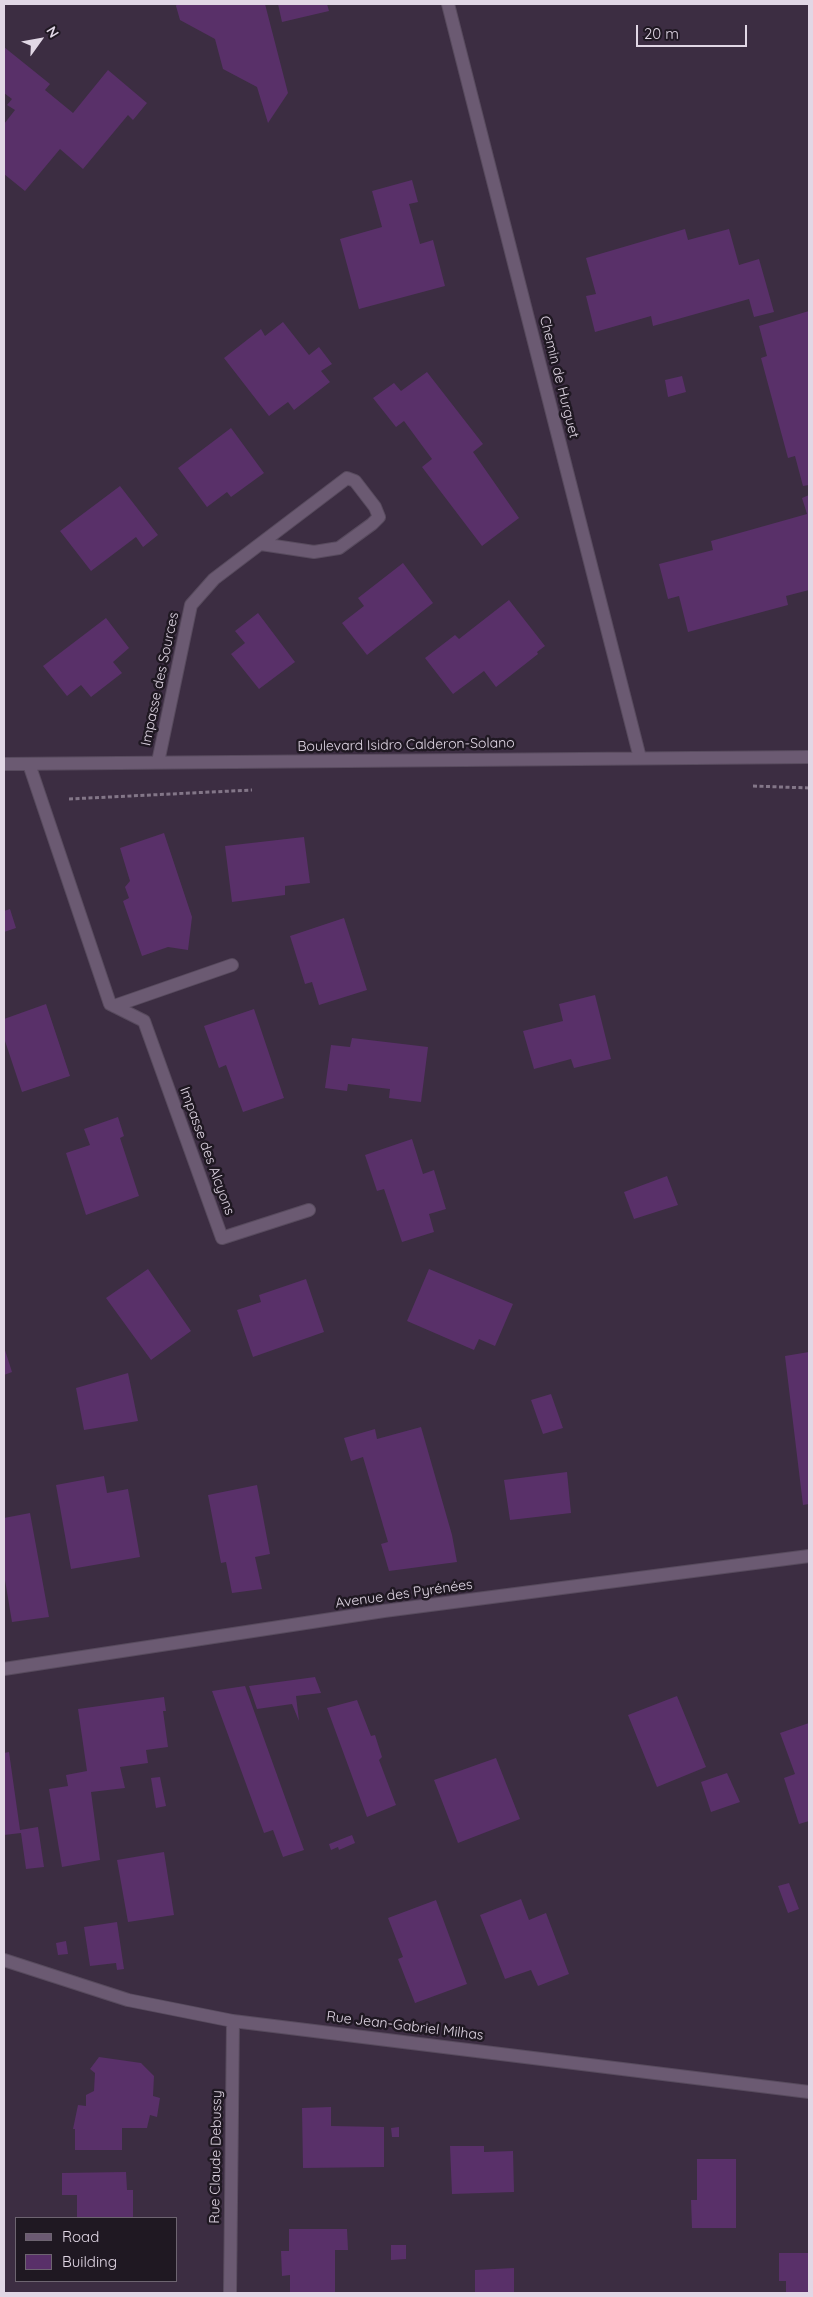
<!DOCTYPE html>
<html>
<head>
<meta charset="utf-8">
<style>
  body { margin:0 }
  #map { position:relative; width:813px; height:2297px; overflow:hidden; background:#3c2d42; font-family:Quicksand,sans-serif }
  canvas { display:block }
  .frame { position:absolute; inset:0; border:5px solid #e1d7e5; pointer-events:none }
  .legend { position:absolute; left:15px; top:2217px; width:162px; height:65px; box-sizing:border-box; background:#1f1822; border:1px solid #6d6470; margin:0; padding:6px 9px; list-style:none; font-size:15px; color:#e1d7e5 }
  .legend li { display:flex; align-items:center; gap:10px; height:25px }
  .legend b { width:25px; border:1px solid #6d6470 }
  .north { position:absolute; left:15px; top:15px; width:50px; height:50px; -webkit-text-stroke:4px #1f1822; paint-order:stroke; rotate:58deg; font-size:14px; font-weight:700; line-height:20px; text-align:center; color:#e1d7e5 }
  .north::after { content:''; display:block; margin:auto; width:18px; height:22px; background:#e1d7e5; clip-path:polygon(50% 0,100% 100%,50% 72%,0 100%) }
  .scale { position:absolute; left:636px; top:25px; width:111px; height:22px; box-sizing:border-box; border:2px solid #e1d7e5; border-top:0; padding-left:6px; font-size:15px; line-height:18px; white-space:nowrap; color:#e1d7e5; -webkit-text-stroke:4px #1f1822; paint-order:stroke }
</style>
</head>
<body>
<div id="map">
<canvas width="813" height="2297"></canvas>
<div class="frame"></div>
<ul class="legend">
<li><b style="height:6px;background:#6b5a72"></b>Road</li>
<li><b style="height:14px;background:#593069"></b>Building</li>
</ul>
<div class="north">N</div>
<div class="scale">20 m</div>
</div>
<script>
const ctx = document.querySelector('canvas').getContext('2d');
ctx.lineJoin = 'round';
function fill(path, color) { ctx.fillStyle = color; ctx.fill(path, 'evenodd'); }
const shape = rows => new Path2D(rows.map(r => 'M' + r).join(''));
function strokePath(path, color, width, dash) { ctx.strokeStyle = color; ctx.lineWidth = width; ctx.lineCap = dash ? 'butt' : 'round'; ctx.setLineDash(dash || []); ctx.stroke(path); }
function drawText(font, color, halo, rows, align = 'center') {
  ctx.font = font + ' Quicksand,sans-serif'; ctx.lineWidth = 5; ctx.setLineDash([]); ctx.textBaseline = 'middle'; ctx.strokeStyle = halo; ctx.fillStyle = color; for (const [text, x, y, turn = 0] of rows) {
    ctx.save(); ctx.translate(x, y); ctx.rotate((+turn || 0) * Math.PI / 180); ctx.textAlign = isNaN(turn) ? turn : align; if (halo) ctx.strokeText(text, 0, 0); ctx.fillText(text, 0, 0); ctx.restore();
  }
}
const building = shape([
  [177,4,265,4,288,93,268,123,257,87,223,69,215,39,180,20,176,6],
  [278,4,327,4,329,11,282,22],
  [4,47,50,84,45,90,73,113,108,70,147,103,133,120,128,115,83,169,60,149,25,191,4,174,4,124,15,110,7,105,12,99,4,93],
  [412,180,418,202,409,204,420,244,433,240,445,286,359,309,340,239,382,227,372,191],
  [685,229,688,240,729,229,739,265,759,259,774,312,754,317,749,299,653,326,651,316,595,332,586,296,596,294,586,258],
  [809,311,809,485,803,486,795,456,788,458,761,358,767,356,759,326],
  [283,322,309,355,319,347,332,364,321,371,330,382,294,410,288,402,269,416,224,358,261,329,265,336],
  [427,372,483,444,473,452,519,518,482,546,422,467,432,459,404,421,396,427,373,398,394,383,401,391],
  [682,376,686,392,668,397,665,380],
  [231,428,264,473,231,497,227,492,207,507,178,468],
  [120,486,158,535,143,547,136,537,91,571,60,531],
  [809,495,809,590,786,596,788,605,688,632,679,596,668,599,659,564,713,550,711,541,807,514,802,498],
  [403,563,433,603,367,655,342,623,364,606,358,598],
  [509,600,545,646,537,652,538,654,496,687,484,671,453,694,425,658,455,635,459,639],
  [258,613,295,662,259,689,231,654,245,643,235,631],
  [106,618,129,648,113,662,122,673,91,697,81,685,67,696,43,666],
  [164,833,192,917,188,950,168,947,142,956,123,901,129,898,125,887,130,881,120,848],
  [304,837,310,883,285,886,285,895,232,902,225,846],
  [10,909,16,928,4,932,4,911],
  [344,918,367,990,319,1005,312,982,305,984,290,936],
  [595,995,611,1059,574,1068,571,1059,534,1069,523,1031,563,1021,559,1004],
  [46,1004,70,1076,22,1092,4,1038,4,1019],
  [254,1009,284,1098,243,1112,226,1065,219,1068,204,1026],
  [352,1038,428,1047,421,1102,389,1098,390,1089,348,1084,347,1091,325,1088,331,1045,350,1047],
  [118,1117,124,1136,120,1138,139,1196,86,1215,66,1153,90,1145,84,1129],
  [412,1139,423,1174,434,1170,446,1209,429,1214,434,1232,402,1242,384,1189,377,1191,365,1155],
  [667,1176,678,1205,634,1219,624,1192],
  [148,1269,191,1331,151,1360,106,1298],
  [429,1269,513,1304,495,1346,479,1339,474,1350,407,1321],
  [306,1279,324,1332,253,1357,237,1310,261,1302,259,1295],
  [4,1347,12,1372,4,1375],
  [809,1352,809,1504,803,1505,785,1356],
  [128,1373,138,1421,84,1430,76,1388],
  [551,1394,563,1428,543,1434,531,1400],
  [421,1427,452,1535,457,1562,389,1571,381,1544,388,1542,363,1457,351,1461,344,1438,375,1429,377,1439],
  [567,1472,571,1513,510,1520,504,1480],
  [104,1476,107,1493,128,1489,140,1557,71,1569,56,1485],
  [257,1485,270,1554,255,1557,262,1589,232,1593,226,1562,221,1563,208,1495],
  [30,1513,49,1617,12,1622,4,1574,4,1518],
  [315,1677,321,1693,296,1696,299,1721,292,1704,257,1709,249,1686],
  [245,1686,304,1850,283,1857,273,1830,264,1833,212,1691],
  [677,1696,706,1767,657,1787,628,1715],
  [164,1697,166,1711,163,1711,168,1747,146,1750,148,1763,120,1767,125,1788,91,1792,100,1860,62,1867,49,1789,68,1786,66,1775,87,1771,78,1709],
  [357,1700,371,1736,375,1735,382,1757,379,1760,396,1805,367,1817,327,1708],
  [809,1723,809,1821,799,1824,784,1778,795,1774,780,1733],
  [9,1752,20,1830,38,1827,44,1867,26,1869,21,1833,4,1835,4,1753],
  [496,1758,520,1819,458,1843,434,1780],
  [727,1773,740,1802,711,1812,701,1782],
  [160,1777,166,1806,156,1808,151,1778],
  [352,1835,355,1843,339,1850,338,1847,331,1850,329,1844],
  [164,1852,174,1915,128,1922,117,1860],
  [789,1883,799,1909,788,1913,778,1886],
  [521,1899,529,1920,546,1913,569,1974,538,1986,531,1970,505,1979,480,1915],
  [436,1900,467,1984,415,2003,398,1959,403,1957,388,1918],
  [117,1922,124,1969,117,1970,116,1963,90,1966,84,1927],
  [66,1941,68,1954,58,1955,56,1943],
  [99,2057,141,2063,154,2076,153,2096,160,2098,157,2117,150,2115,147,2128,122,2128,122,2150,75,2150,75,2129,73,2129,78,2105,86,2106,86,2095,94,2091,95,2073,90,2069],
  [331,2107,331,2126,384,2127,384,2167,303,2168,302,2108],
  [399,2127,399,2137,392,2137,391,2128],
  [450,2146,484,2146,484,2152,513,2151,514,2192,452,2194],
  [697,2159,736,2159,736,2228,692,2228,691,2200,697,2200],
  [126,2172,127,2190,133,2190,133,2218,77,2218,77,2195,62,2195,62,2173],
  [289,2229,347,2229,348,2250,335,2250,335,2293,290,2293,290,2275,282,2276,281,2251,289,2251],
  [391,2245,406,2245,406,2259,391,2260],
  [779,2253,809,2253,809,2293,786,2293,786,2281,779,2281],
  [514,2268,514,2293,475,2293,475,2270]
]);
const path = shape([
  [753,786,809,788],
  [69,799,252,790]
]);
const minor = shape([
  [448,4,640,758],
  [158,762,191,605,214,579,347,478,355,481,375,507,379,517,372,524,339,548,314,552,261,544],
  [4,764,809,757],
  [29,764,110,1004,144,1021,222,1238,309,1210],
  [114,1006,232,965],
  [4,1960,128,2000,233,2021,809,2092],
  [230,2293,233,2021]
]);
const secondary = shape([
  [4,1669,384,1611,809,1556]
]);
const streetNames = [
  ["Chemin de Hurguet",559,377,76],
  ["Impasse des Sources",160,679,-78],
  ["Boulevard Isidro Calderon-Solano",406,745,-1],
  ["Impasse des Alcyons",207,1151,70],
  ["Avenue des Pyrénées",404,1594,-8],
  ["Rue Jean-Gabriel Milhas",405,2026,7],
  ["Rue Claude Debussy",216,2157,-89]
];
fill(building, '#593069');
strokePath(minor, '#584b5e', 14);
strokePath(secondary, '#584b5e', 14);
strokePath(path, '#837688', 3, [4, 2.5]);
strokePath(minor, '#6b5a72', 12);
strokePath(secondary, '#6b5a72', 12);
drawText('14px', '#e1d7e5', '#1f1822', streetNames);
</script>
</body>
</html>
